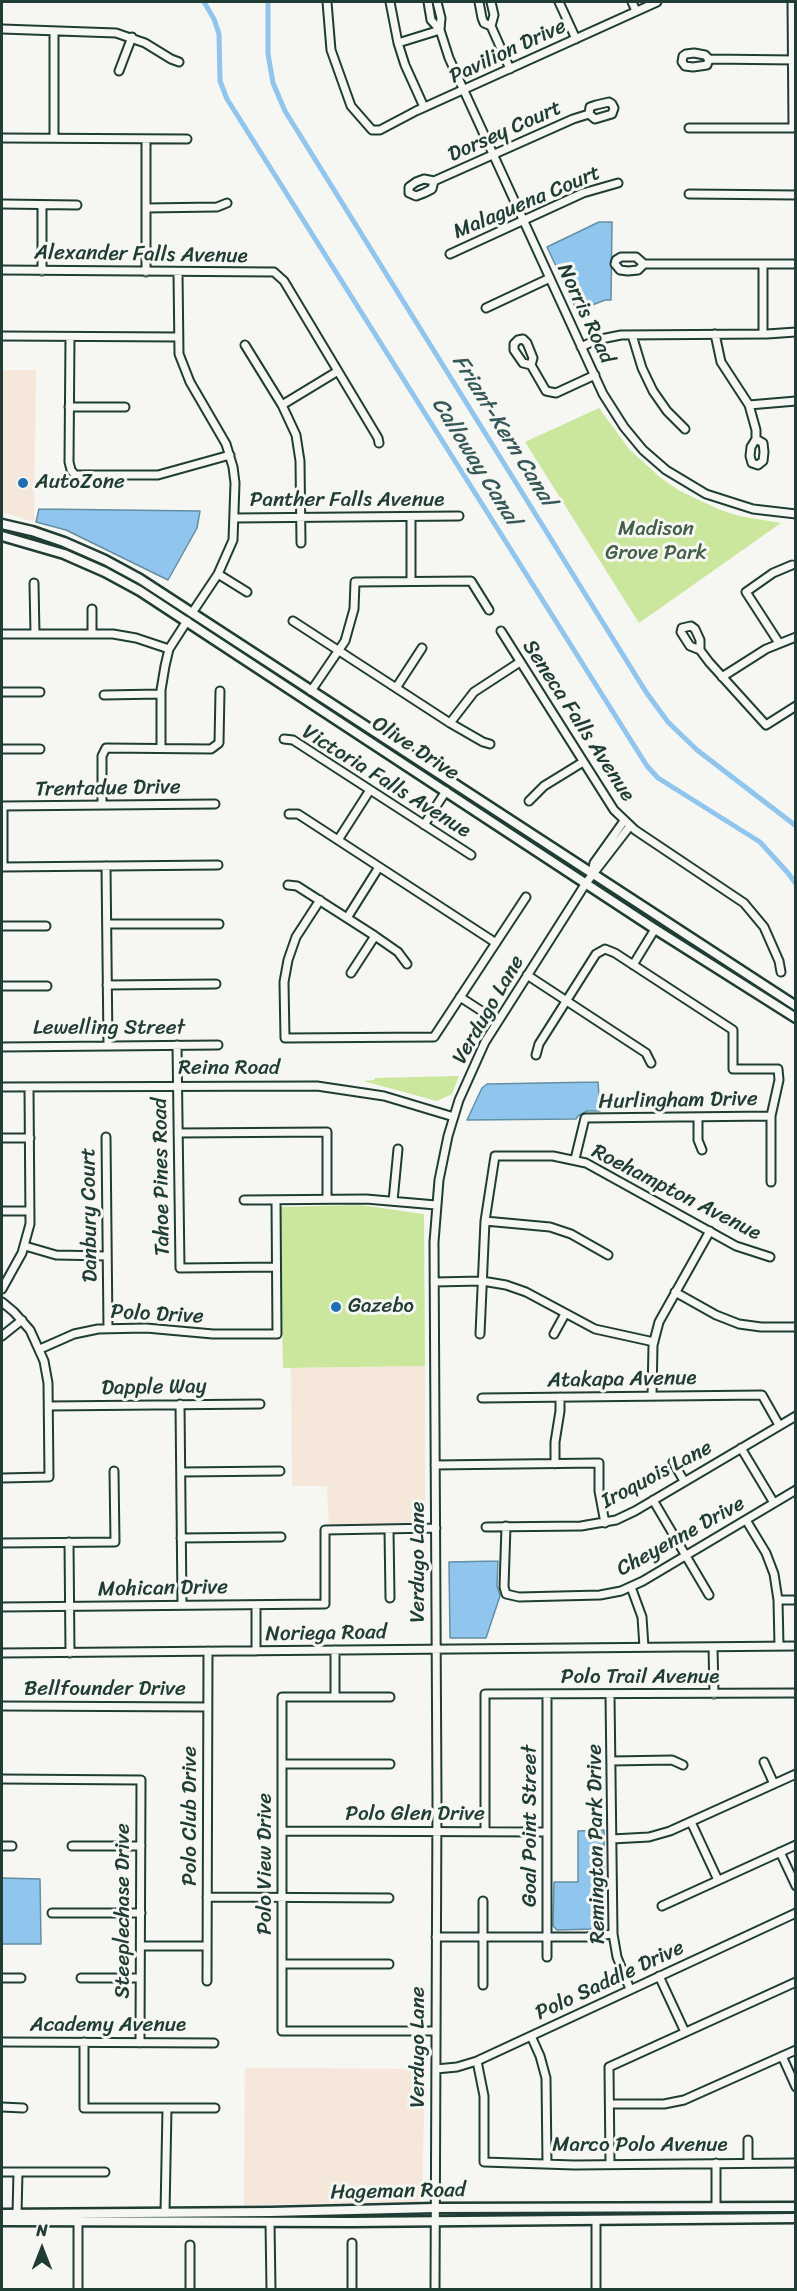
<!DOCTYPE html>
<html>
<head>
<meta charset="utf-8">
<style>
  body { margin:0 }
  #map { position:relative; width:797px; height:2291px; overflow:hidden; background:#f6f6f2; font-family:Sriracha,sans-serif }
  canvas { display:block }
  .frame { position:absolute; inset:0; border:3px solid #1f3d34; pointer-events:none }
  .north { position:absolute; left:12px; top:2219px; width:60px; height:60px; -webkit-text-stroke:4px #f6f6f2; paint-order:stroke; rotate:0deg; font-size:16px; font-weight:700; line-height:24px; text-align:center; color:#1f3d34 }
  .north::after { content:''; display:block; margin:auto; width:21px; height:27px; background:#1f3d34; clip-path:polygon(50% 0,100% 100%,50% 72%,0 100%) }
</style>
</head>
<body>
<div id="map">
<canvas width="797" height="2291"></canvas>
<div class="frame"></div>
<div class="north">N</div>
</div>
<script>
const ctx = document.querySelector('canvas').getContext('2d');
ctx.lineJoin = 'round';
function fill(path, color) { ctx.fillStyle = color; ctx.fill(path, 'evenodd'); }
const shape = rows => new Path2D(rows.map(r => 'M' + r).join(''));
function strokePath(path, color, width, dash) { ctx.strokeStyle = color; ctx.lineWidth = width; ctx.lineCap = dash ? 'butt' : 'round'; ctx.setLineDash(dash || []); ctx.stroke(path); }
function drawText(font, color, halo, rows, align = 'center') {
  ctx.font = font + ' Sriracha,sans-serif'; ctx.lineWidth = 6; ctx.setLineDash([]); ctx.textBaseline = 'middle'; ctx.strokeStyle = halo; ctx.fillStyle = color; for (const [text, x, y, turn = 0] of rows) {
    ctx.save(); ctx.translate(x, y); ctx.rotate((+turn || 0) * Math.PI / 180); ctx.textAlign = isNaN(turn) ? turn : align; if (halo) ctx.strokeText(text, 0, 0); ctx.fillText(text, 0, 0); ctx.restore();
  }
}
const built = shape([
  [2,370,36,370,34,522,2,512],
  [425,1366,425,1529,329,1529,327,1486,292,1486,291,1368],
  [245,2068,425,2069,422,2197,418,2202,244,2205]
]);
const green = shape([
  [599,408,630,450,661,478,680,491,718,509,739,516,781,523,639,623,525,442],
  [698,949,795,1011,795,1014,697,950],
  [459,1076,452,1094,437,1101,363,1081,374,1080,375,1078],
  [360,1205,424,1214,425,1366,283,1368,280,1207]
]);
const water = shape([
  [599,222,612,222,611,300,605,300,577,311,547,247,599,222],
  [39,509,200,511,197,528,168,580,66,530,36,522,39,509],
  [598,1082,600,1111,587,1111,578,1116,576,1119,467,1120,482,1088,487,1084,598,1082],
  [498,1561,497,1586,500,1596,486,1638,450,1638,449,1562,498,1561],
  [604,1830,605,1925,603,1928,594,1929,557,1930,553,1926,554,1882,578,1882,578,1831,604,1830],
  [2,1878,40,1879,41,1944,2,1944,2,1878]
]);
const canal = shape([
  [204,2,214,19,219,34,220,81,227,99,647,766,658,778,760,842,788,873,796,884],
  [268,2,268,54,273,83,285,111,646,692,668,722,697,750,796,826]
]);
const minor = shape([
  [327,2,331,50,351,106,372,130,380,130,416,111,657,2],
  [390,2,398,43,405,65,424,107],
  [428,2,431,20,440,30],
  [437,2,441,18,440,30,449,58,603,394,624,427,643,450,666,470,706,494,753,509,796,514],
  [479,2,482,18,484,23,491,26,510,69],
  [491,2,494,15,491,26],
  [559,2,576,39],
  [632,2,636,11],
  [792,2,793,128],
  [2,29,116,33,145,43,171,59,179,62],
  [398,43,440,30],
  [709,59,707,65,693,67,685,66,682,62,683,56,686,54,694,53,705,55,709,59,796,60],
  [119,71,132,37],
  [689,128,796,128],
  [2,138,187,139],
  [54,138,54,31],
  [434,181,432,189,424,193,416,196,409,193,409,187,416,182,424,179,434,181,573,119,589,114,595,119,612,114,614,108,612,104,609,102,596,105,590,107,589,114],
  [689,194,796,195],
  [2,204,77,205],
  [42,205,42,271],
  [146,208,217,207,227,203],
  [450,254,583,193,618,183],
  [644,264,636,257,621,257,616,260,615,264,620,270,628,271,638,270,644,264,796,264],
  [763,264,763,334],
  [2,270,274,272,284,281,378,438,379,443],
  [146,272,146,139],
  [178,273,179,354,190,382,226,444,233,467,235,483,233,540,218,574,192,613],
  [486,308,550,278],
  [715,334,721,362,749,405,756,430,756,439,751,447,750,456,752,463,758,465,763,461,764,452,763,443,756,439],
  [632,335,642,368,653,391,667,411,685,429],
  [2,336,178,337],
  [70,337,69,462,71,470,75,475,158,475,230,455],
  [245,345,282,405,296,435,300,461,301,543],
  [581,347,596,340,621,335,767,334,796,332],
  [531,365,523,363,514,350,514,344,518,340,523,339,527,343,533,358,531,365,546,391,556,393,595,375],
  [282,405,338,371],
  [749,405,796,401],
  [69,407,125,407],
  [411,517,411,581],
  [235,518,459,516],
  [218,574,247,592],
  [34,583,35,634],
  [92,609,92,633],
  [293,621,450,723,483,742,490,744],
  [501,631,614,810,635,830,744,903,764,927,779,961,781,972],
  [2,634,113,634,136,638,169,649],
  [779,643,746,592,773,573,792,565],
  [700,650,700,640,695,629,691,626,682,628,681,632,690,646,700,650,709,662,766,725,796,706],
  [722,677,766,649,796,637],
  [396,688,422,648],
  [311,691,345,641,354,609,355,582,471,581,489,610],
  [2,692,40,692],
  [104,695,161,694],
  [450,723,474,692,520,662],
  [284,739,293,740,471,855],
  [161,748,161,690,165,666,169,649,187,621],
  [2,749,40,749],
  [529,801,544,786,583,762],
  [102,805,102,756,106,748,211,749,219,743,220,691],
  [2,806,215,804],
  [289,814,298,814,496,943],
  [424,825,446,791],
  [338,840,370,790],
  [106,866,108,1046],
  [2,867,218,865],
  [3,867,3,806],
  [592,873,594,863,624,821],
  [288,885,297,886,375,936,398,952,407,964],
  [320,900,296,937,288,960,284,982,285,1038,434,1037,526,897],
  [347,918,379,867],
  [107,924,219,924],
  [2,926,46,926],
  [633,965,655,929],
  [351,973,375,936],
  [527,975,646,1053,651,1063],
  [107,985,216,984],
  [2,986,47,986],
  [460,997,497,1021],
  [177,1045,180,1268,276,1267],
  [2,1047,218,1045],
  [536,1055,539,1044,596,954,605,949,615,953,733,1030,733,1069,778,1069,779,1080,771,1116,771,1182],
  [2,1087,317,1086,384,1096,454,1117],
  [698,1117,698,1140,702,1150],
  [178,1133,327,1132,327,1199],
  [106,1137,108,1329],
  [2,1138,30,1138],
  [575,1159,585,1118,771,1116],
  [244,1200,366,1199,436,1205],
  [393,1201,398,1149],
  [2,1211,30,1211],
  [485,1221,550,1227,571,1234,608,1255],
  [25,1246,56,1255,107,1256],
  [434,1282,482,1281,506,1285,526,1292,595,1329,654,1342],
  [2,1289,22,1253,30,1224,29,1087],
  [675,1292,716,1315,739,1324,761,1327,796,1327],
  [2,1302,14,1312,30,1330,44,1361,48,1383,49,1477,2,1478],
  [480,1334,485,1221,495,1156,553,1156,586,1163,736,1246,770,1257],
  [554,1334,565,1314],
  [2,1336,22,1320],
  [40,1349,74,1334,98,1329,146,1328,213,1334,277,1334,276,1200],
  [652,1396,653,1345,659,1322,710,1231],
  [482,1398,762,1395,779,1425],
  [180,1404,182,1605],
  [49,1406,260,1404],
  [741,1448,774,1503],
  [673,1462,684,1481],
  [555,1464,555,1442,560,1411,560,1397],
  [435,1465,599,1463,599,1491,605,1523],
  [181,1472,280,1471],
  [653,1500,709,1595],
  [746,1520,766,1553,774,1574,778,1600,779,1646],
  [506,1526,504,1587,506,1594,519,1597,600,1595,621,1591,643,1581,796,1490],
  [486,1527,581,1526,616,1520,635,1511,796,1416],
  [389,1529,390,1598],
  [181,1538,281,1537],
  [69,1542,70,1653],
  [2,1543,115,1542,114,1471],
  [631,1587,642,1617,644,1647],
  [778,1600,796,1600],
  [256,1605,256,1651],
  [2,1607,325,1604,325,1530,436,1528],
  [713,1647,714,1694],
  [2,1653,796,1646],
  [610,1695,613,1934,617,1957,630,1989],
  [335,1697,335,1650],
  [390,1697,282,1697,282,2031,436,2031],
  [2,1706,208,1707],
  [611,1761,672,1760,683,1765],
  [764,1762,774,1784],
  [282,1764,390,1764],
  [2,1779,141,1780,140,2043],
  [691,1822,718,1880],
  [282,1831,547,1832],
  [485,1832,485,1694,796,1693],
  [612,1839,649,1837,670,1831,796,1774],
  [2,1846,12,1846],
  [72,1846,141,1846],
  [780,1852,796,1886],
  [207,1897,389,1898],
  [483,1901,483,1985],
  [662,1906,796,1845],
  [52,1913,141,1913],
  [436,1937,586,1937,613,1934],
  [141,1946,207,1946],
  [547,1957,547,1694],
  [282,1964,389,1964],
  [659,1976,685,2032],
  [2,1978,21,1978],
  [81,1978,140,1978],
  [207,1981,208,1651],
  [531,2036,540,2056,546,2078,547,2163],
  [2,2042,214,2043],
  [84,2042,84,2108,215,2108],
  [782,2056,796,2087],
  [477,2061,484,2096,484,2162,574,2165,796,2163],
  [436,2069,457,2067,477,2061,796,1913],
  [610,2104,664,2104,684,2100,796,2050],
  [2,2107,23,2108],
  [748,2140,748,2163],
  [716,2163,716,2207],
  [610,2164,609,2067,796,1982],
  [2,2172,105,2172],
  [165,2213,167,2108],
  [17,2214,18,2172],
  [596,2220,596,2290],
  [270,2222,271,2290],
  [78,2290,78,2216],
  [190,2290,190,2245],
  [352,2290,352,2243],
  [435,2290,437,1798,434,1242,439,1180,448,1136,459,1100,485,1042,586,883,630,826]
]);
const major = shape([
  [2,524,32,531,64,542,105,560,140,579,796,1006],
  [2,536,64,554,105,572,140,591,655,929,796,1018],
  [2,2214,271,2212,435,2208,796,2207],
  [2,2221,351,2222,796,2218]
]);
const markers = [
  [23,483,6,"#1f6fb2"],
  [336,1307,6,"#1f6fb2"]
];
const streetNames = [
  ["Pavilion Drive",508,52,-25],
  ["Dorsey Court",505,132,-24],
  ["Malaguena Court",527,203,-23],
  ["Alexander Falls Avenue",141,255,1],
  ["Norris Road",585,314,65],
  ["Panther Falls Avenue",347,501],
  ["Seneca Falls Avenue",578,721,57],
  ["Olive Drive",415,749,33],
  ["Victoria Falls Avenue",386,782,32],
  ["Trentadue Drive",108,789,-1],
  ["Verdugo Lane",489,1010,-60],
  ["Lewelling Street",109,1029],
  ["Reina Road",229,1069],
  ["Hurlingham Drive",678,1101,-1],
  ["Tahoe Pines Road",162,1177,-91],
  ["Roehampton Avenue",676,1193,27],
  ["Danbury Court",90,1215,-91],
  ["Polo Drive",157,1315,3],
  ["Atakapa Avenue",622,1380,-1],
  ["Dapple Way",154,1388,-1],
  ["Iroquois Lane",657,1475,-28],
  ["Cheyenne Drive",681,1537,-29],
  ["Verdugo Lane",419,1562,-90],
  ["Mohican Drive",163,1589,-1],
  ["Noriega Road",326,1634,-1],
  ["Polo Trail Avenue",640,1678],
  ["Bellfounder Drive",105,1690],
  ["Polo Glen Drive",415,1815],
  ["Polo Club Drive",191,1816,-90],
  ["Goal Point Street",531,1826,-90],
  ["Remington Park Drive",597,1844,-91],
  ["Polo View Drive",266,1864,-90],
  ["Steeplechase Drive",124,1911,-90],
  ["Polo Saddle Drive",610,1981,-25],
  ["Academy Avenue",108,2026],
  ["Verdugo Lane",419,2047,-90],
  ["Marco Polo Avenue",640,2146],
  ["Hageman Road",398,2192,-1]
];
const poiNames = [
  ["AutoZone",35,483],
  ["Gazebo",348,1307]
];
const parkNames = [
  ["Madison",656,530],
  ["Grove Park",656,554]
];
const waterNames = [
  ["Friant-Kern Canal",503,431,58],
  ["Calloway Canal",475,462,58]
];
fill(built, '#f6e7db');
fill(green, '#cbe79d');
fill(water, '#90c6ee');
strokePath(water, '#638fa4', 1.5);
strokePath(canal, '#90c6ee', 5);
strokePath(minor, '#1f3d34', 11);
strokePath(major, '#1f3d34', 13);
strokePath(minor, '#f6f6f2', 7);
strokePath(major, '#f6f6f2', 8);
for (const [x, y, r, color] of markers) { const dot = new Path2D(); dot.arc(x, y, r, 0, 2 * Math.PI); ctx.fillStyle = color; ctx.fill(dot); strokePath(dot, '#f6f6f2', 2); }
drawText('21px', '#1f3d34', '#f6f6f2', streetNames);
drawText('21px', '#1f3d34', '#f6f6f2', poiNames, 'left');
drawText('21px', '#415f49', '#f6f6f2', parkNames);
drawText('italic 22px', '#365859', '#f6f6f2', waterNames);
</script>
</body>
</html>
